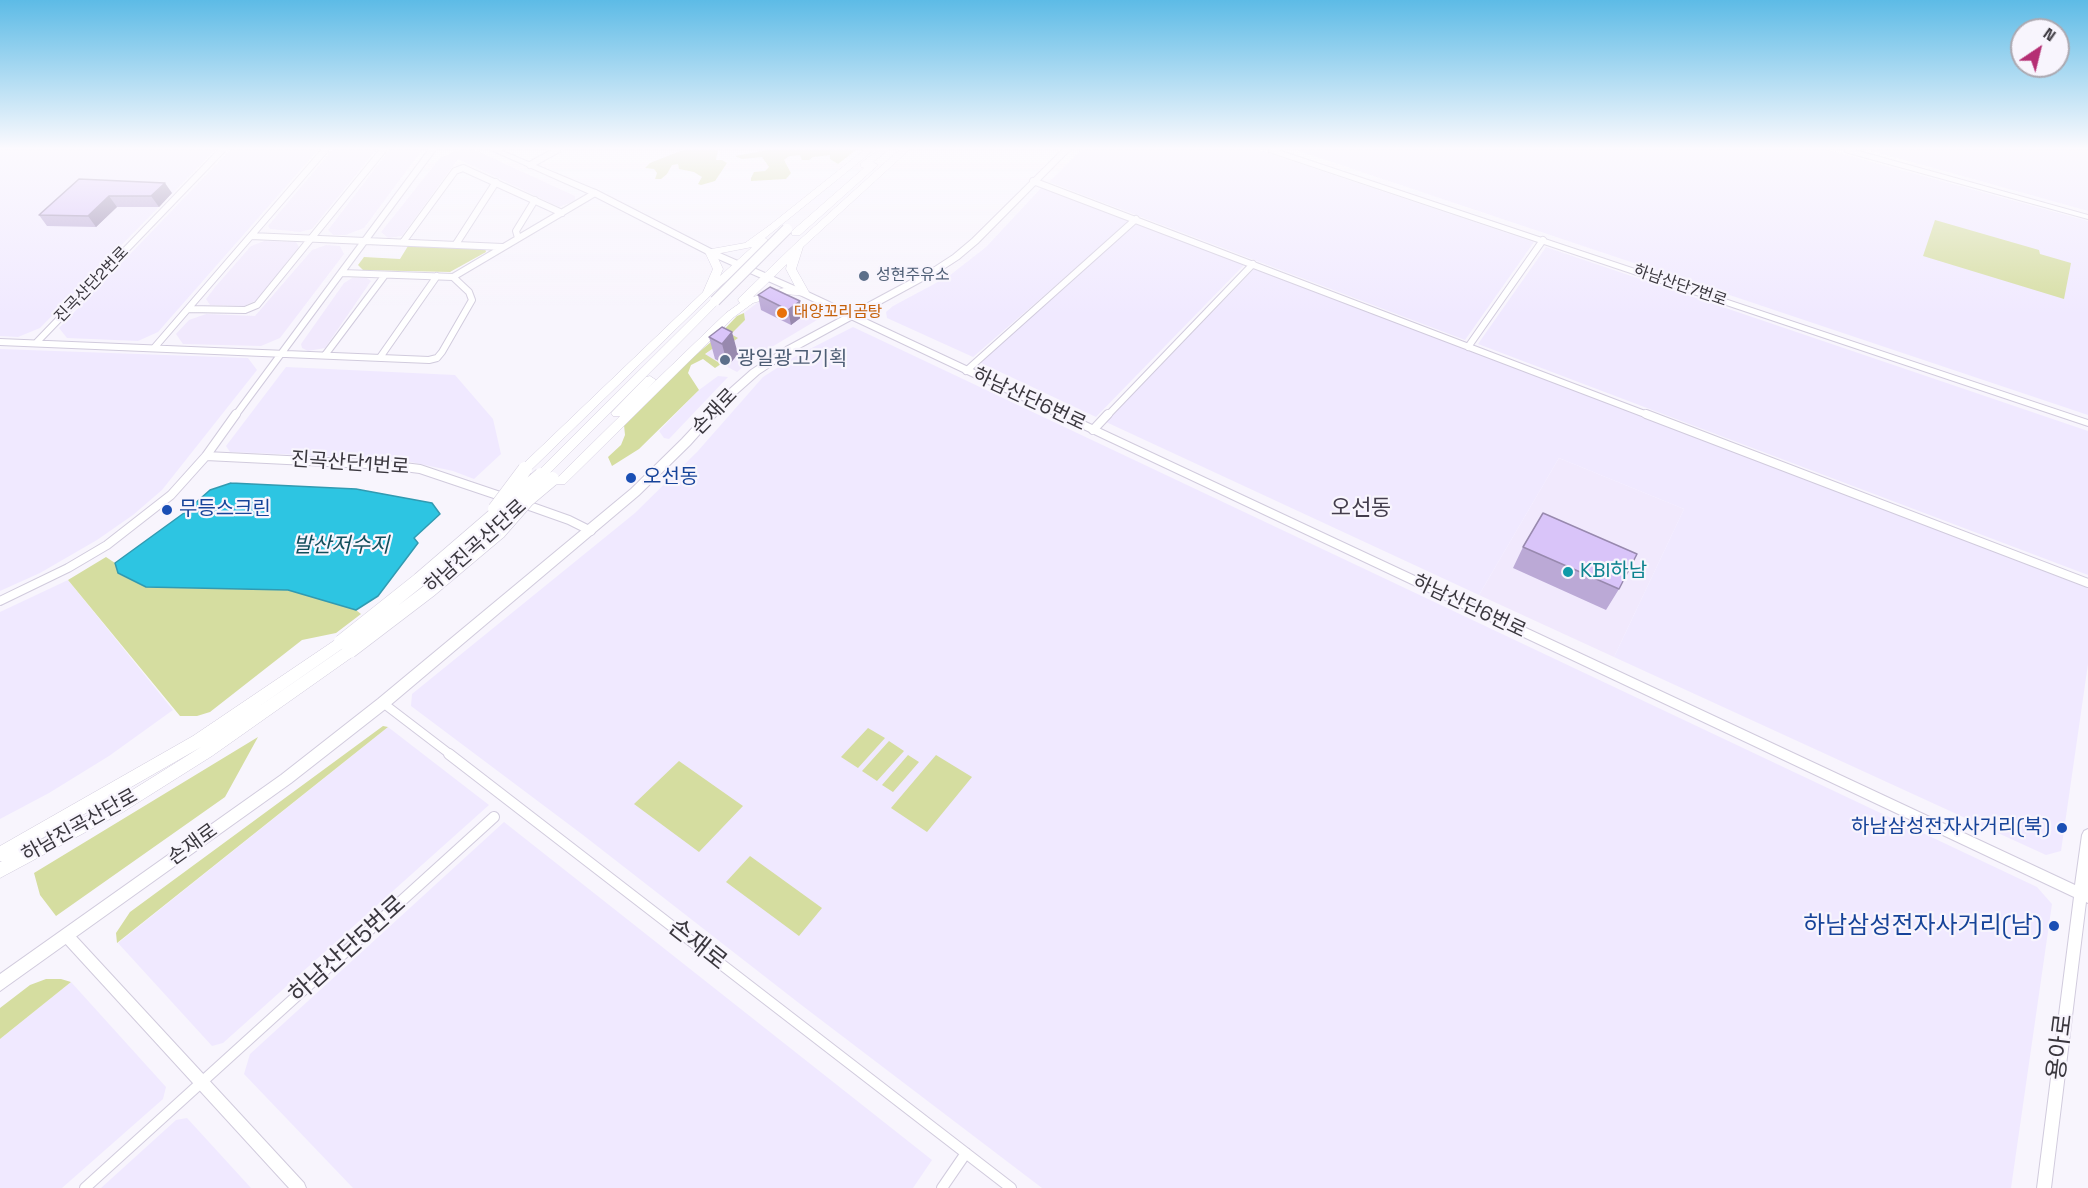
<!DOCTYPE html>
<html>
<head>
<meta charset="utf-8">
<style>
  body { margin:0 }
  #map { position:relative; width:2088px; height:1188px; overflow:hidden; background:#f8f5fd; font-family:"Space Grotesk",sans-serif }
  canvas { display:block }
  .north { position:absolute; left:2010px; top:18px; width:60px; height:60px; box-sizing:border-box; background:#f8f5fd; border:2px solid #aca9b1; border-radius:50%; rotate:35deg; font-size:16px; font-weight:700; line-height:24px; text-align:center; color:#3a373e }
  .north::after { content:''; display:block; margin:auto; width:21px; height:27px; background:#b52f74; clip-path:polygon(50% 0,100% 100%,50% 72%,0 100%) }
</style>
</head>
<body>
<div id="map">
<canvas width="2088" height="1188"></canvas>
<div class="north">N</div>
</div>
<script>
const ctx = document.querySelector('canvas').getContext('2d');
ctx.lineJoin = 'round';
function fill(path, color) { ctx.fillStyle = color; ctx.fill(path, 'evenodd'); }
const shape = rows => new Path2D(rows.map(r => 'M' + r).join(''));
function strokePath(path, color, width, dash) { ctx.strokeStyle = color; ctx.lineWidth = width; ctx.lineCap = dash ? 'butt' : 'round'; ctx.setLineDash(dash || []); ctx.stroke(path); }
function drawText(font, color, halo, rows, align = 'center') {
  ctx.font = font + ' "Space Grotesk","Noto Sans KR",sans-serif'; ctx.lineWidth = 4.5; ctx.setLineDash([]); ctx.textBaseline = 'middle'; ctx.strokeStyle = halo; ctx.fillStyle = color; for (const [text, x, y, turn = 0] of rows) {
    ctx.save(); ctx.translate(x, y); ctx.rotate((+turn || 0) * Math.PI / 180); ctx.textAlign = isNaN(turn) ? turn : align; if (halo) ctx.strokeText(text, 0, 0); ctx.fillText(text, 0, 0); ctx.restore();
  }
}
const built = shape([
  [332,150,376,150,312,229,300,232,270,229,268,226],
  [389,150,422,150,364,228,346,235,333,235,328,230],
  [459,150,475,150,575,196,575,201,559,207,458,159,402,236,388,238,381,232,440,158],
  [264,241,296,242,299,247,257,300,244,306,210,305,206,299,216,286,251,246],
  [326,245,340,246,344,254,280,338,261,346,183,344,176,334,189,320,206,314,255,316,312,250],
  [352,278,367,278,371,281,325,348,308,351,302,348,301,344,344,283],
  [773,297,817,320,755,357,737,372,705,355,738,327,745,320,744,313,757,303],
  [1559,458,1684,509,1614,657,1479,595]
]);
const industrial = shape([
  [0,150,215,150,40,328,18,337,0,336],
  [230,150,318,150,158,332,138,341,67,338,59,328],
  [1081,150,1259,150,1534,242,1465,340,1049,182],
  [1296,150,1828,150,2088,221,2088,415],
  [1868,150,2088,150,2088,211,2056,202],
  [1042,187,1128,220,1128,223,973,357,887,318,886,312,893,306,949,276,986,247],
  [1137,223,1245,264,1096,417,979,362],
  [1546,247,2088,431,2088,575,1478,344],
  [1255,268,2088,588,2088,664,2061,851,2046,855,1614,657,1684,509,1559,458,1479,595,1106,422],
  [853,327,2037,887,2052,904,2011,1188,1042,1188,804,1007,583,835,411,706,412,694,635,513,697,452,763,377,794,357],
  [0,349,248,358,257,370,162,490,133,515,97,540,40,573,0,591],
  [286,367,455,375,493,419,501,454,474,479,453,471,397,459,230,452,226,446],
  [718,376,728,377,669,439,664,438,659,431,699,390],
  [68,580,173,710,109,756,49,793,0,819,0,612],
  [388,727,489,805,223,1043,212,1046,118,943],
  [504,822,932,1160,913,1188,353,1188,244,1074,250,1054],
  [71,982,166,1087,163,1099,62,1188,0,1188,0,1039],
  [187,1118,251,1188,101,1188,176,1120]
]);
const green = shape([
  [683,150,718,150,716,160,722,160,727,163,715,181,701,185,698,184,702,177,694,172,679,169,678,164,672,165,667,174,661,179,655,179,657,173,654,169,645,168,650,163],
  [768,150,856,150,838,164,830,159,830,155,813,157,809,160,802,160,800,155,789,156,784,160,791,173,786,179,751,181,751,178,754,172,765,171,769,167,762,157,742,159,735,156],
  [1935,220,2039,250,2040,254,2071,263,2064,299,1923,256],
  [408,246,485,248,486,252,450,272,363,270,358,265,364,257,400,259],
  [744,313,745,320,731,334,738,338,721,350,715,347,705,354,721,364,715,368,703,359,691,365,688,373,699,390,639,449,612,466,608,457,621,445,625,435,624,425,685,364,718,336,737,316],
  [106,557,115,563,119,574,146,587,288,590,356,610,361,614,336,633,302,640,210,712,197,716,180,716,68,580],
  [383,726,388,727,117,943,116,933,130,912],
  [868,728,885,738,858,768,841,757],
  [258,737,225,797,56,916,40,895,34,873],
  [889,741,904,751,877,781,862,771],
  [908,755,919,762,893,792,882,785],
  [936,755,972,777,927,832,891,808],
  [679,761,743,806,699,852,634,804],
  [750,856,822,908,799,936,726,882],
  [46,979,61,979,71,982,0,1039,0,1008,30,985]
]);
const water = shape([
  [231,483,356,489,432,503,440,514,414,538,418,543,378,596,356,610,288,590,146,587,118,573,115,563,184,513,210,490,231,483]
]);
const minorFar2 = shape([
  [530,165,557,150],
  [1033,181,1650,416],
  [251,236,503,247],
  [518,238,516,231,535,200],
  [403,242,455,171,463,168,562,213],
  [456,244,496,182],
  [453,277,595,193],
  [188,309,245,310,257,305,383,150],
  [0,342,429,360,437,358,442,352,472,300,469,292,453,277,342,273],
  [36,343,222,150],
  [1468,347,1543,240],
  [154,348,325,150],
  [325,355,385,275],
  [381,356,437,276],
  [966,371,1136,219],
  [235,416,432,150],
  [1107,416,1253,264]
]);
const minorFar1 = shape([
  [1646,414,2088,583],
  [1093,430,1108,414],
  [206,456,388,465,420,469,506,498],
  [521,503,569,520,591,531],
  [0,601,68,568,107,545,171,495,206,456,236,414],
  [383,703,451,755]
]);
const minor = shape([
  [449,754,1011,1188],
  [85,1188,494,817],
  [942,1188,966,1153]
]);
const tertiary = shape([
  [491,150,500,150,598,191,713,250,808,292,2075,885,2082,835,2084,831,2088,829,2088,903,2086,902,2051,1188,2037,1188,2074,897,802,296,707,254,592,195,491,150],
  [1269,150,1278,150,2088,420,2088,426,1269,152,1269,150],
  [1845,150,1855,150,2088,215,2088,219,1845,152,1845,150],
  [67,930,72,932,304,1183,306,1188,289,1188,62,940,60,936,62,932,67,930]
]);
const secondary = shape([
  [1062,150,1070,150,978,243,959,259,939,272,794,351,759,374,732,398,690,445,639,495,388,707,291,783,0,991,0,974,281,775,378,699,631,489,682,439,724,394,751,370,786,347,933,268,953,255,972,239,1062,150]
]);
const trunk = shape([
  [864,150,874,150,765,238,768,240,758,253,714,292,529,472,521,472,519,469,521,466,703,292,713,269,705,252,706,250,745,243,770,225,864,150],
  [752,247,750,249,720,276,723,269,716,254,752,247],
  [878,150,888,150,873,162,878,165,876,167,800,235,792,235,792,231,864,168,861,167,861,163,878,150],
  [899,150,909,150,803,247,796,269,810,294,809,296,784,294,753,303,734,317,565,484,557,484,555,481,557,478,620,416,613,416,611,413,646,377,650,376,656,380,646,390,726,313,740,303,738,300,739,298,795,244,899,150],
  [787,264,786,269,797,290,784,288,753,297,787,264],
  [715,298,719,299,719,303,545,478,537,478,535,475,537,472,711,299,715,298],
  [341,636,346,638,348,642,346,646,254,710,345,647,355,647,357,651,355,655,212,756,123,812,0,878,0,862,2,861,0,861,0,846,193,736,341,636],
  [201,747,113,802,18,852,201,747]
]);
const trunkBridgeFar1 = shape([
  [715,301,787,229]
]);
const trunkBridge = shape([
  [495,509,525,469],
  [341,642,419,580,541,475],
  [350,651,430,590,499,532,527,500,552,479]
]);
const wall = shape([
  [79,179,172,193,159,207,117,207,96,227,47,226,39,215],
  [758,295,803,316,791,325,761,310],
  [722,327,738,354,728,366,715,359,709,337],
  [1523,547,1619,589,1606,610,1513,568]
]);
const shadedWall = shape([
  [165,183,172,193,159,207,151,196],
  [109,196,117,207,96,227,88,216],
  [800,301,803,316,791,325,788,310],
  [732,332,738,354,728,366,722,344]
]);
const building = shape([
  [79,179,165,183,151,196,109,196,88,216,39,215,79,179],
  [770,287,800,301,788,310,758,295,770,287],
  [722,327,732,332,722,344,709,337,722,327],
  [1543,513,1637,554,1619,589,1523,547,1543,513]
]);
const markers = [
  [864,276,6,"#5c6f8a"],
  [782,313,6,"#e8710a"],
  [725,360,6,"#5c6f8a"],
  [631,478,6,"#1a4fb4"],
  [167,510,6,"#1a4fb4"],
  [1568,572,6,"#0f9aa8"],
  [2062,828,6,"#1a4fb4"],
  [2054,926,6,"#1a4fb4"]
];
const farServicenames = [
  ["성현주유소",876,276]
];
const farStreetnames = [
  ["진곡산단2번로",92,285,-46],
  ["하남산단7번로",1680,286,19]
];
const farFoodnames = [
  ["대양꼬리곰탕",794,313]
];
const serviceNames = [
  ["광일광고기획",737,360]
];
const streetNames = [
  ["하남산단6번로",1029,400,25],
  ["손재로",715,412,-46],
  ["진곡산단1번로",350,464,4],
  ["하남진곡산단로",476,547,-42],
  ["하남산단6번로",1469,607,25],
  ["하남진곡산단로",80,826,-29],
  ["손재로",193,845,-36]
];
const transitNames = [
  ["오선동",643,478],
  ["무등스크린",179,510],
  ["하남삼성전자사거리(북)",2050,828,"right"]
];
const cultureNames = [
  ["KBI하남",1580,572]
];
const waterNames = [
  ["발산저수지",341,546]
];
const quarterNames = [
  ["오선동",1361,509]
];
const nearTransitnames = [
  ["하남삼성전자사거리(남)",2042,926]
];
const nearStreetnames = [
  ["손재로",697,945,38],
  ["하남산단5번로",348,950,-42],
  ["용아로",2061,1047,-83]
];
fill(built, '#f1e9fd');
fill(industrial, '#f0e9ff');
fill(green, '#d5dda0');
fill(water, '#2dc5e2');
strokePath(water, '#319ab1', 1.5);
strokePath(minorFar2, '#d1cbdd', 8);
strokePath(minorFar1, '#d1cbdd', 10);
strokePath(minor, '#d1cbdd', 12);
strokePath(tertiary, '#d1cbdd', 2);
strokePath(secondary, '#d1cbdd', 2);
strokePath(trunk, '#d1cbdd', 1);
strokePath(minorFar2, '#fff', 6);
strokePath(minorFar1, '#fff', 8);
strokePath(minor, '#fff', 10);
fill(tertiary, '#fff');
fill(secondary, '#fff');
fill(trunk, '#fff');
strokePath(trunkBridgeFar1, '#d1cbdd', 12, []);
strokePath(trunkBridge, '#d1cbdd', 15, []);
strokePath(trunkBridgeFar1, '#fff', 10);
strokePath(trunkBridge, '#fff', 14);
fill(wall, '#bba9d6');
fill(shadedWall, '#9889ae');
fill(building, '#d9c4f9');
strokePath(building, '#9889ae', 1.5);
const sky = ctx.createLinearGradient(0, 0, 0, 316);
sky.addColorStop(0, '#5dbbe6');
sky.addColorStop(0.47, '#fcfafe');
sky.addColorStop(1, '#fcfafe00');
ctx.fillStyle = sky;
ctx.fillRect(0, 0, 2088, 316);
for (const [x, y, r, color] of markers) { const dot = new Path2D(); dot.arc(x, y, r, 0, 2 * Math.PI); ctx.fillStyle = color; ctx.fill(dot); strokePath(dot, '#f8f5fd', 2); }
drawText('16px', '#4e5e75', '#f8f5fd', farServicenames, 'left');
drawText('16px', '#3a373e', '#f8f5fd', farStreetnames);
drawText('16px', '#c56008', '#f8f5fd', farFoodnames, 'left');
drawText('20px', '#4e5e75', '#f8f5fd', serviceNames, 'left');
drawText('20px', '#3a373e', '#f8f5fd', streetNames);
drawText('20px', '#164399', '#f8f5fd', transitNames, 'left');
drawText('20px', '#0d838f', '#f8f5fd', cultureNames, 'left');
drawText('italic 21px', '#124e5b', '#f8f5fd', waterNames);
drawText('22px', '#443e4d', '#f8f5fd', quarterNames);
drawText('24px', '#164399', '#f8f5fd', nearTransitnames, 'right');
drawText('24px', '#3a373e', '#f8f5fd', nearStreetnames);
</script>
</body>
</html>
